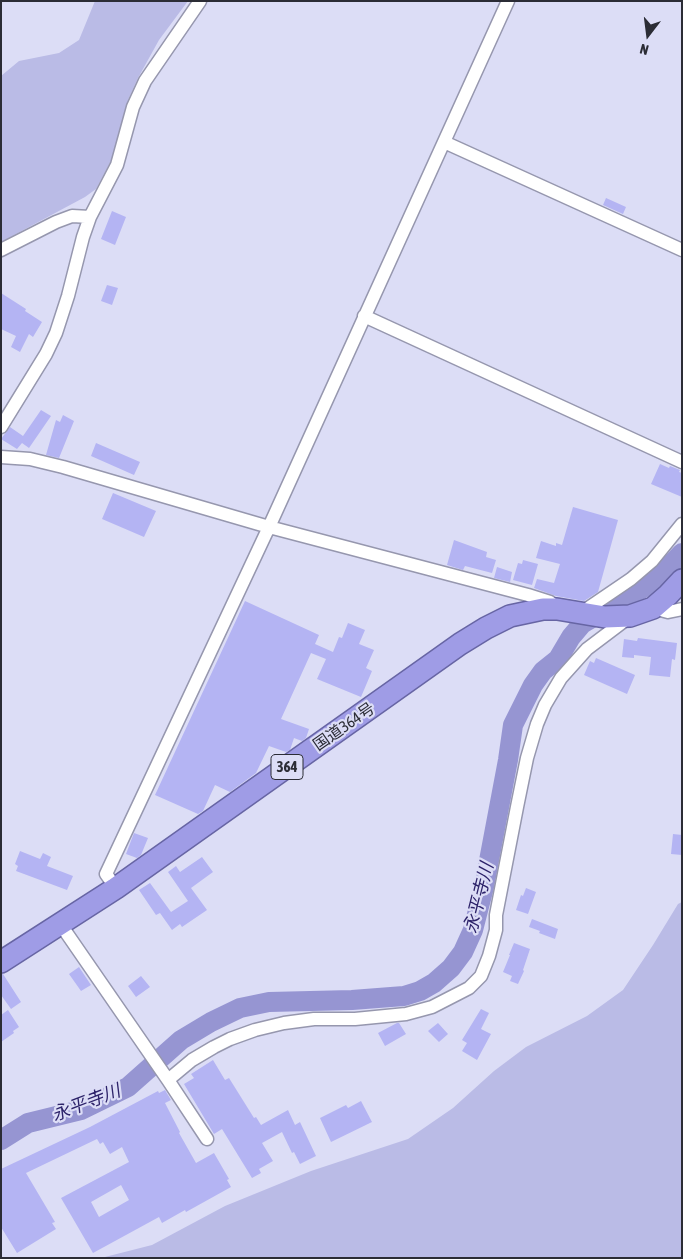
<!DOCTYPE html>
<html>
<head>
<meta charset="utf-8">
<style>
  body { margin:0 }
  #map { position:relative; width:683px; height:1259px; overflow:hidden; background:#dcddf6; font-family:"Asap Condensed",sans-serif }
  canvas { display:block }
  .frame { position:absolute; inset:0; border:2px solid #2b2c35; pointer-events:none }
  .north { position:absolute; left:623px; top:10px; width:50px; height:50px; -webkit-text-stroke:4px #dcddf6; paint-order:stroke; rotate:195deg; font-size:14px; font-weight:700; line-height:20px; text-align:center; color:#2b2c35 }
  .north::after { content:''; display:block; margin:auto; width:18px; height:22px; background:#2b2c35; clip-path:polygon(50% 0,100% 100%,50% 72%,0 100%) }
</style>
</head>
<body>
<div id="map">
<canvas width="683" height="1259"></canvas>
<div class="frame"></div>
<div class="north">N</div>
</div>
<script>
const ctx = document.querySelector('canvas').getContext('2d');
ctx.lineJoin = 'round';
function fill(path, color) { ctx.fillStyle = color; ctx.fill(path, 'evenodd'); }
const shape = rows => new Path2D(rows.map(r => 'M' + r).join(''));
function strokePath(path, color, width, dash) { ctx.strokeStyle = color; ctx.lineWidth = width; ctx.lineCap = dash ? 'butt' : 'round'; ctx.setLineDash(dash || []); ctx.stroke(path); }
function drawText(font, color, halo, rows, align = 'center') {
  ctx.font = font + ' "Asap Condensed","Noto Sans JP",sans-serif'; ctx.lineWidth = 4.5; ctx.setLineDash([]); ctx.textBaseline = 'middle'; ctx.strokeStyle = halo; ctx.fillStyle = color; for (const [text, x, y, turn = 0] of rows) {
    ctx.save(); ctx.translate(x, y); ctx.rotate((+turn || 0) * Math.PI / 180); ctx.textAlign = isNaN(turn) ? turn : align; if (halo) ctx.strokeText(text, 0, 0); ctx.fillText(text, 0, 0); ctx.restore();
  }
}
const green = shape([
  [95,1,188,1,159,40,138,78,128,100,111,161,96,189,85,197,1,242,1,76,19,61,59,53,79,40],
  [682,902,682,1258,101,1258,152,1245,225,1206,311,1171,408,1139,453,1108,494,1071,526,1047,587,1016,623,990,653,945,678,904]
]);
const river = shape([
  [1,1140,28,1123,81,1110,128,1087,181,1040,211,1022,240,1008,269,1002,352,1000,404,996,420,991,434,983,451,968,463,952,473,930,484,887,508,760,513,725,533,685,543,671,558,659,571,637,582,624,655,581,682,553]
]);
const building = shape([
  [606,198,626,207,623,214,603,205],
  [112,211,126,217,115,245,101,239],
  [107,285,118,288,112,305,101,301],
  [1,293,26,309,25,311,42,322,33,337,29,334,20,352,11,347,16,336,1,329],
  [41,410,51,416,29,448,22,443,17,449,1,439,10,427,23,436],
  [63,415,74,421,59,458,46,455,56,420,60,422],
  [96,443,140,462,134,475,91,456],
  [660,464,669,468,670,466,680,470,679,472,682,473,682,497,651,484],
  [113,493,156,511,144,537,102,519],
  [573,507,618,520,598,592,584,601,556,596,534,588,537,579,554,583,560,564,536,558,541,541,556,546,556,543,562,545],
  [454,540,487,552,486,557,496,560,492,573,465,566,463,570,447,565],
  [523,560,538,564,532,585,513,580,518,563,522,564],
  [497,567,512,572,510,582,494,578],
  [245,601,319,635,315,644,333,652,339,637,342,638,348,623,365,630,359,644,374,650,366,668,372,671,361,697,317,679,326,659,311,653,281,719,309,729,306,738,302,741,294,738,290,750,286,752,269,746,256,773,230,792,215,785,203,811,198,814,155,795],
  [638,638,677,643,675,660,672,659,670,677,649,675,651,657,634,655,634,658,622,657,624,639,637,641],
  [596,658,635,675,627,694,584,675,590,661,594,663],
  [134,833,148,838,141,855,137,858,126,854],
  [673,834,682,835,682,855,671,854],
  [20,851,40,859,43,853,51,857,47,866,73,876,67,890,16,871,18,866,15,864],
  [202,857,213,872,191,888,207,910,182,927,180,924,172,930,160,913,156,915,139,890,150,883,171,912,188,901,168,872,176,866,180,872],
  [526,888,536,892,528,914,516,910,521,895,523,896],
  [532,919,558,929,555,939,539,933,540,931,529,927],
  [514,943,530,949,523,970,524,971,518,984,510,981,512,976,503,972,510,955,509,955],
  [79,967,91,985,81,991,69,974],
  [1,974,3,974,21,1002,11,1009,1,995],
  [141,976,150,987,136,997,128,986],
  [481,1009,489,1013,481,1029,491,1034,477,1060,462,1051,467,1043,462,1040],
  [8,1010,19,1027,13,1031,14,1033,1,1042,1,1015],
  [397,1023,399,1023,406,1034,385,1046,378,1033],
  [438,1023,448,1034,439,1042,428,1031],
  [213,1060,225,1080,229,1078,254,1118,256,1117,261,1125,288,1110,295,1125,300,1122,316,1156,300,1164,294,1152,292,1153,282,1132,262,1143,273,1161,259,1169,261,1173,252,1178,222,1129,214,1134,184,1084,194,1078,191,1074],
  [165,1090,171,1100,165,1103,180,1132,179,1133,196,1163,214,1153,229,1179,227,1180,231,1187,186,1212,185,1210,162,1223,159,1217,93,1253,61,1198,129,1162,122,1147,110,1154,103,1142,100,1144,97,1139,26,1173,55,1222,52,1223,56,1229,17,1253,1,1227,1,1169,90,1127,158,1091,159,1093],
  [121,1185,129,1200,99,1217,91,1202],
  [361,1101,372,1122,331,1142,320,1118,346,1105,348,1108]
]);
const minor = shape([
  [444,142,682,250],
  [1,250,56,222,72,216,90,217],
  [364,316,682,462],
  [1,427,46,354,56,333,68,296,83,237,90,217,117,165,133,107,145,81,200,1],
  [1,457,30,459,63,467,269,527,528,595,550,602,554,605],
  [653,608,668,612,682,609],
  [581,613,631,579,652,561,682,524],
  [116,888,106,874,269,527,508,1],
  [61,925,168,1080,207,1139],
  [168,1080,192,1060,214,1047,230,1039,255,1030,284,1023,314,1019,355,1019,406,1014,432,1007,469,988,481,976,489,956,496,930,496,915,517,807,527,758,537,724,545,705,561,678,587,649,628,618]
]);
const trunk = shape([
  [1,962,116,888,460,644,486,628,510,616,543,609,557,609,605,617,630,616,653,608,668,595,682,580]
]);
const shields = [
  [287,767,32]
];
const shieldNames = [
  ["364",287,767]
];
const streetNames = [
  ["国道364号",344,727,-35]
];
const waterNames = [
  ["永平寺川",479,898,-76],
  ["永平寺川",86,1103,-21]
];
fill(green, '#babbe6');
strokePath(river, '#9695d2', 20);
fill(building, '#b4b4f3');
strokePath(minor, '#9697ae', 15);
strokePath(trunk, '#6765a4', 24);
strokePath(minor, '#fff', 12);
strokePath(trunk, '#9f9ce6', 21);
for (const [x, y, w] of shields) { const box = new Path2D(); box.roundRect(x - w / 2, y - 12.5, w, 25, 4); ctx.fillStyle = '#dcddf6'; ctx.fill(box); strokePath(box, '#2b2c35', 1); }
drawText('bold 15px', '#2b2c35', null, shieldNames);
drawText('16px', '#2b2c35', '#dcddf6', streetNames);
drawText('italic 18px', '#2d236a', '#dcddf6', waterNames);
</script>
</body>
</html>
